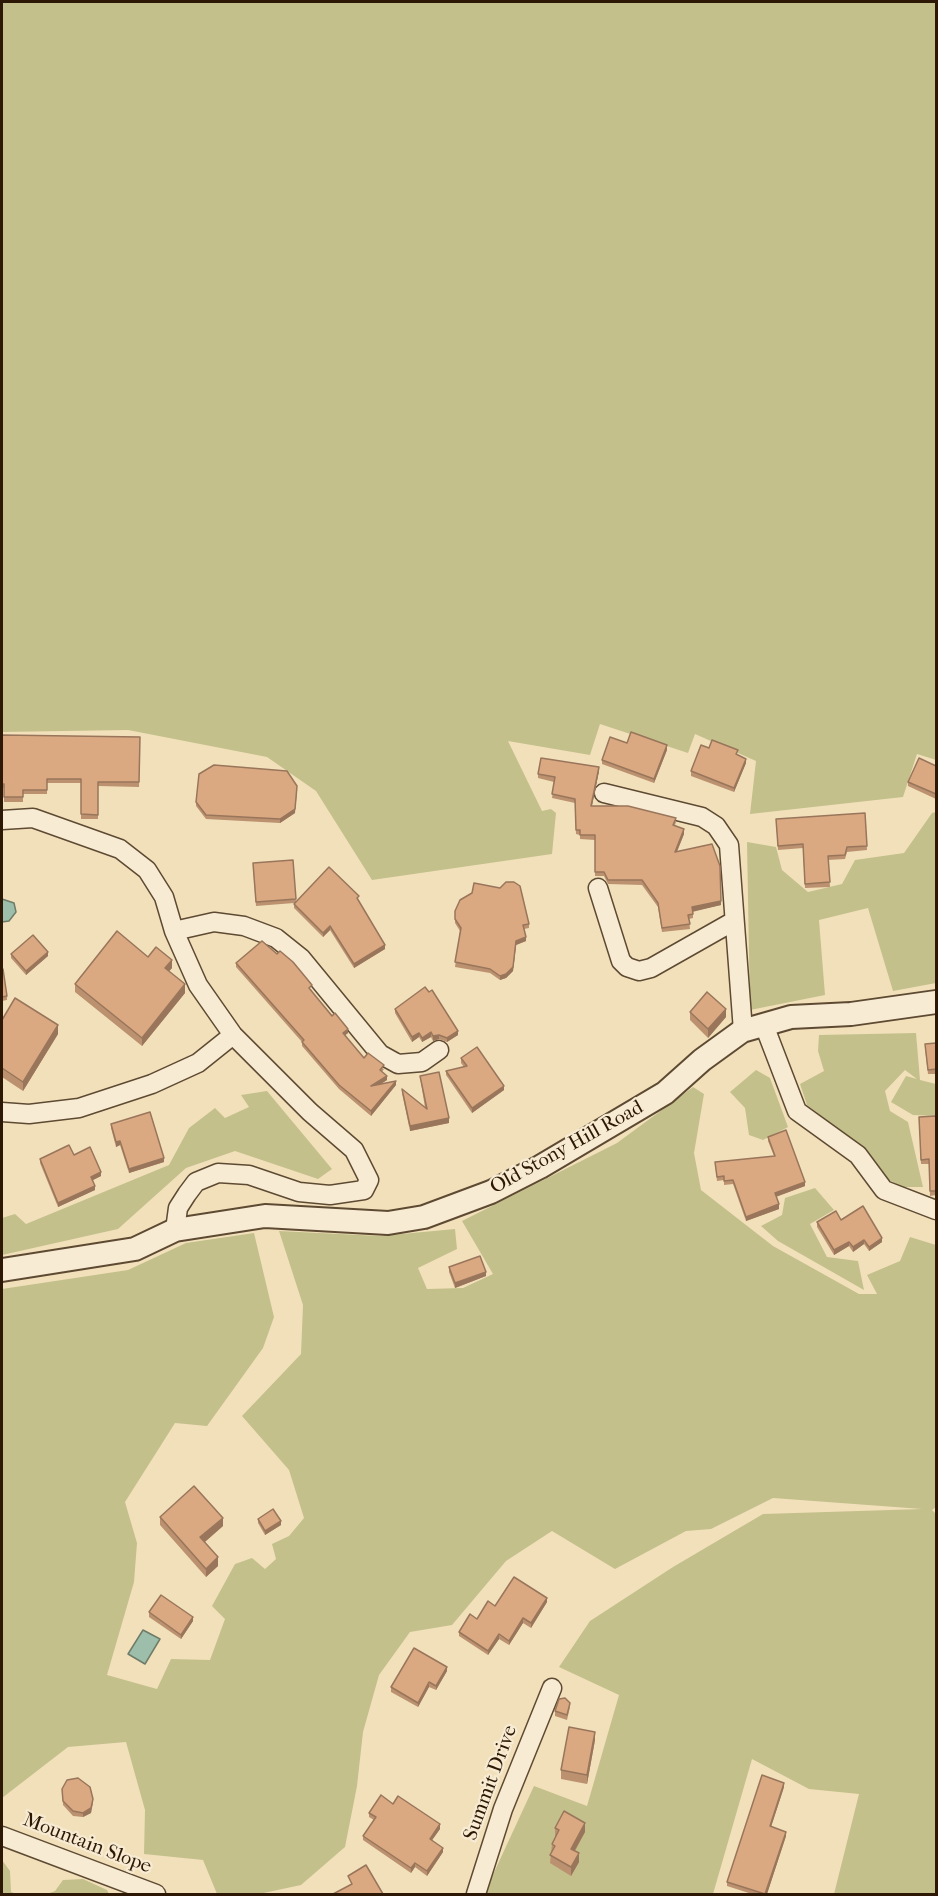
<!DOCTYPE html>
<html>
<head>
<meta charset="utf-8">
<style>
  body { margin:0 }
  #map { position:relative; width:938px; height:1896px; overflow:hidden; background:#f2e0bb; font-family:"IM FELL French Canon",serif }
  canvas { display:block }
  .frame { position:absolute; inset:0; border:3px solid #2c1805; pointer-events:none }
</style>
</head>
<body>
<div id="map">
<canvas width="938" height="1896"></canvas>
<div class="frame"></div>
</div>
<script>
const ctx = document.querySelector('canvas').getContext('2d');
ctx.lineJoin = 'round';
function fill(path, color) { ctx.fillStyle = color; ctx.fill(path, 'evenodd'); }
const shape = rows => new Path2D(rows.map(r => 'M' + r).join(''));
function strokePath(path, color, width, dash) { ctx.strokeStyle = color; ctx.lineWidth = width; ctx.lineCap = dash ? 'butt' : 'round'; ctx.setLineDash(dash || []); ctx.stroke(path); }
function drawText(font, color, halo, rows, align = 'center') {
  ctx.font = font + ' "IM FELL French Canon",serif'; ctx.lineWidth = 4.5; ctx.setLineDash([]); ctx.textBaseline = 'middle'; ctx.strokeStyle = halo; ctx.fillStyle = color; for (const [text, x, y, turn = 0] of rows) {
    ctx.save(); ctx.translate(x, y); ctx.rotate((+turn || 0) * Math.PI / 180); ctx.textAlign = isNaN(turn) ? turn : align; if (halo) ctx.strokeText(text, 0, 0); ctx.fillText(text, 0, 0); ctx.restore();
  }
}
const green = shape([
  [2,2,936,2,936,760,917,754,903,797,750,814,756,761,695,734,688,753,600,724,590,755,508,741,542,811,551,809,556,813,552,854,372,880,316,791,267,757,128,730,2,732],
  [936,812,936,983,893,991,868,908,819,920,825,995,750,1010,747,842,776,847,782,870,808,892,842,884,855,860,904,853,932,813],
  [916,1033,920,1080,936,1084,936,1116,913,1115,891,1102,906,1076,917,1079,905,1070,885,1091,890,1111,908,1122,923,1187,902,1187,882,1176,865,1149,807,1105,800,1084,824,1071,818,1051,819,1035],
  [756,1070,770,1078,788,1127,763,1140,749,1135,745,1108,730,1092],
  [693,1087,704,1094,694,1153,701,1190,773,1246,859,1294,877,1294,867,1275,900,1261,910,1237,936,1245,936,1507,932,1510,936,1514,936,1894,834,1894,859,1794,809,1789,752,1759,713,1894,484,1894,534,1786,587,1806,619,1695,559,1667,590,1621,673,1567,763,1514,922,1509,773,1498,711,1529,686,1531,615,1569,552,1531,506,1561,452,1625,410,1632,379,1675,363,1732,357,1786,345,1847,301,1885,259,1894,217,1894,203,1860,144,1854,145,1810,126,1742,68,1747,2,1798,2,1289,128,1270,186,1243,254,1233,274,1317,263,1348,207,1426,175,1423,125,1502,137,1543,134,1582,107,1675,157,1689,171,1659,210,1660,225,1619,212,1606,235,1564,252,1558,265,1569,276,1559,272,1544,289,1536,304,1518,289,1470,242,1416,301,1354,303,1305,279,1231,380,1236,455,1229,457,1249,418,1268,427,1289,463,1288,493,1274,462,1221,617,1143],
  [267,1091,332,1169,318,1179,235,1151,186,1168,118,1229,2,1255,2,1218,15,1214,26,1224,169,1165,189,1128,215,1108,225,1118,249,1107,241,1095],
  [815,1188,834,1210,810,1224,827,1257,858,1261,864,1290,778,1241,761,1226,782,1215,785,1198],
  [2,1860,10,1871,11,1892,17,1894,2,1894],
  [83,1879,107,1890,109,1894,47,1894,55,1891,63,1880]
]);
const water = shape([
  [2,899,14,903,16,912,9,921,2,922,2,899],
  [143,1630,160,1639,145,1664,128,1654,143,1630]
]);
const minor = shape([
  [604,793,702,817,716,826,729,845,743,1031],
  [2,820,33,818,120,849,147,870,164,897,174,931,198,985,233,1035,310,1112,354,1150,369,1180,364,1190,330,1195,299,1192,249,1175,218,1173,196,1182,187,1194,178,1208,175,1230],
  [598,888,621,961,627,967,639,971,651,968,734,921],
  [174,931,214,922,244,926,276,938,301,958,380,1054,398,1064,422,1062,439,1050],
  [764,1025,797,1111,858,1155,884,1190,936,1210],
  [2,1112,29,1114,79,1108,152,1084,198,1063,233,1035],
  [2,1836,156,1894],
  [476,1894,503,1809,552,1688]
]);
const tertiary = shape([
  [2,1270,135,1249,175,1230,265,1216,388,1223,424,1217,491,1192,540,1167,665,1093,702,1060,742,1031,791,1017,851,1014,936,1002]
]);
const wall = shape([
  [2,735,140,737,139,787,98,786,98,819,81,819,81,783,47,783,47,794,23,794,23,802,4,802,4,788,2,788],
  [627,743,667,750,654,783,602,764,602,760],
  [709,748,737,755,746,763,734,792,691,776,691,771],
  [936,766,936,799,908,786,908,782],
  [599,771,592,806,676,822,675,825,684,834,677,852,721,905,693,911,693,918,689,919,690,929,662,932,658,907,642,885,608,884,604,876,595,876,595,840,580,839,580,835,576,834,575,803,552,798,554,782,538,778,538,774],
  [196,802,295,813,280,823,206,819,196,806],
  [865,813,867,850,847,852,845,859,828,860,830,887,805,888,803,848,778,850,776,819],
  [293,860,296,902,358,901,385,949,354,968,330,930,323,937,294,908,294,903,256,906,253,867],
  [455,911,529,924,529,928,524,929,526,941,516,945,513,971,506,978,500,980,490,973,455,967,460,931,455,923],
  [11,954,48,956,26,975,11,958],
  [148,957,172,968,169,971,185,993,142,1046,75,992,75,984],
  [236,963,312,990,311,991,348,1033,345,1035,364,1058,384,1069,382,1072,387,1080,381,1084,396,1085,371,1116,339,1089,302,1046,302,1042,236,967],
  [2,969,7,996,7,1000,2,1001],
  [395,1009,458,1035,447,1042,439,1039,433,1041,431,1037,422,1042,419,1037,412,1042,395,1013],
  [690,1012,726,1017,708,1038,690,1020],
  [2,1020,58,1034,23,1091,2,1077],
  [936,1043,936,1074,928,1074,925,1048],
  [461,1058,504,1090,472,1113,446,1075,446,1071,464,1067,461,1063],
  [420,1076,449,1123,410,1131,402,1093,402,1089,425,1108],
  [936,1116,936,1195,930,1196,929,1164,921,1164,919,1117],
  [111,1124,164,1162,129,1173,120,1145,116,1147,111,1128],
  [768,1137,805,1186,776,1197,779,1209,746,1221,733,1184,724,1185,724,1180,717,1181,715,1162,774,1156,768,1141],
  [74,1155,101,1176,93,1180,95,1190,58,1207,40,1163,40,1159],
  [841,1220,882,1242,869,1251,864,1244,853,1252,849,1246,834,1255,817,1227,817,1222],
  [449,1267,486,1276,455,1288,449,1272],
  [160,1517,223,1526,205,1542,218,1566,206,1577,160,1525],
  [258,1519,281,1525,265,1535,258,1523],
  [547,1602,531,1628,523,1623,509,1645,499,1639,488,1655,459,1636,459,1632,495,1606],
  [149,1612,193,1621,181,1639,149,1617],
  [447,1671,436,1690,429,1687,418,1707,391,1692,391,1687],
  [570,1707,567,1720,555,1716,555,1711],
  [595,1740,587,1784,561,1779,561,1770],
  [784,1787,771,1827,786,1836,767,1894,752,1894,727,1886,727,1882],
  [62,1789,93,1803,91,1813,83,1817,73,1816,63,1805],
  [393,1804,440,1829,432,1840,443,1852,427,1876,415,1867,411,1873,363,1840,363,1836,374,1820,369,1817,369,1813],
  [555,1828,585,1832,575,1851,579,1862,571,1876,550,1863,552,1844,556,1837,555,1836]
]);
const shadedWall = shape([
  [667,745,667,750,654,783,654,779],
  [746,759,746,763,734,792,734,788],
  [599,767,599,771,591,810,591,806],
  [297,791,295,813,280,823,280,819],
  [684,829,684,834,675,856,675,852],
  [721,901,721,905,692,912,692,907],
  [330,926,330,930,323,937,323,933],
  [526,937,526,941,516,945,513,971,506,978,500,980,500,976,516,941],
  [385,945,385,949,354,968,354,964],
  [48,952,48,956,26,975,26,971],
  [172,960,172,968,165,976,165,968],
  [185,984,185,993,142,1046,142,1038],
  [726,1009,726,1017,708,1038,708,1029],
  [58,1025,58,1034,23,1091,23,1082],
  [348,1029,348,1033,343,1037,343,1033],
  [458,1031,458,1035,447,1042,447,1038],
  [431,1032,431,1037,422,1042,422,1038],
  [419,1033,419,1037,412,1042,412,1037],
  [439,1035,439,1039,433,1041,433,1036],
  [387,1076,387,1080,371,1090,371,1086],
  [396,1081,396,1085,371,1116,371,1111],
  [504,1086,504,1090,472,1113,472,1108],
  [449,1118,449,1123,410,1131,410,1126],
  [120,1141,120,1145,116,1147,116,1142],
  [164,1158,164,1162,129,1173,129,1169],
  [101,1172,101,1176,91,1181,91,1177],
  [805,1182,805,1186,775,1197,775,1193],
  [95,1186,95,1190,58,1207,58,1203],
  [779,1204,779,1209,746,1221,746,1217],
  [882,1238,882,1242,869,1251,869,1247],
  [864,1240,864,1244,853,1252,853,1247],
  [849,1242,849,1246,834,1255,834,1250],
  [486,1272,486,1276,455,1288,455,1283],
  [223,1518,223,1526,200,1546,200,1537],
  [281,1521,281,1525,265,1535,265,1531],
  [218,1557,218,1566,206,1577,206,1569],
  [547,1598,547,1602,531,1628,531,1623],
  [193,1617,193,1621,181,1639,181,1635],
  [523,1618,523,1623,509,1645,509,1641],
  [499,1634,499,1639,488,1655,488,1651],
  [447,1667,447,1671,436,1690,436,1686],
  [429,1682,429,1687,418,1707,418,1703],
  [595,1732,595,1740,587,1784,587,1775],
  [784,1783,784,1787,770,1830,770,1826],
  [93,1799,91,1813,83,1817,83,1813],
  [585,1823,585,1832,571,1857,571,1849],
  [440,1824,440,1829,430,1843,430,1839],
  [786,1832,786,1836,767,1894,765,1894],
  [443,1848,443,1852,427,1876,427,1871],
  [579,1853,579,1862,571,1876,571,1867],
  [415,1863,415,1867,411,1873,411,1868]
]);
const building = shape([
  [631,732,667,745,654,779,602,760,610,737,627,743,631,732],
  [2,735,140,737,139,782,98,782,98,815,81,814,81,779,47,779,47,790,23,790,23,797,4,797,4,784,2,784,2,735],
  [712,740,738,750,736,754,746,759,734,788,691,771,701,745,709,748,712,740],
  [541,758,599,767,591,806,628,806,676,818,673,825,684,829,675,852,712,844,720,866,721,901,692,907,693,914,688,915,690,924,662,928,658,903,642,880,608,880,604,872,595,872,595,835,580,835,580,830,576,830,575,799,552,794,555,777,538,774,541,758],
  [919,758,936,766,936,794,908,782,919,758],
  [214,765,287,771,297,786,295,809,280,819,206,815,196,802,199,774,214,765],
  [865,813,867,846,847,847,845,855,828,856,830,882,805,884,803,844,778,846,776,819,865,813],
  [293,860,296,899,256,902,253,863,293,860],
  [329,867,359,896,357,898,385,945,354,964,330,926,323,933,294,904,329,867],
  [506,882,514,882,520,886,529,924,523,925,526,937,516,941,513,967,506,974,500,976,490,969,455,962,461,928,455,919,455,911,460,900,472,893,474,883,500,888,506,882],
  [117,931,148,957,156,947,172,960,165,968,185,984,142,1038,75,984,117,931],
  [33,935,48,952,26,971,11,954,33,935],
  [262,941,277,954,280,951,293,962,312,985,309,988,332,1016,335,1013,348,1029,343,1033,364,1058,368,1053,384,1065,380,1070,387,1076,371,1086,396,1081,371,1111,339,1085,302,1042,304,1040,236,963,262,941],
  [2,969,3,969,7,996,2,997,2,969],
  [425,987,429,992,432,990,458,1031,447,1038,439,1035,433,1036,431,1032,422,1038,419,1033,412,1037,395,1009,425,987],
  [707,992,726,1009,708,1029,690,1012,707,992],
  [15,998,58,1025,23,1082,2,1068,2,1020,15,998],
  [936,1043,936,1069,928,1070,925,1044,936,1043],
  [477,1047,504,1086,472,1108,446,1071,467,1066,461,1058,477,1047],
  [439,1072,449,1118,410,1126,402,1089,427,1109,420,1076,439,1072],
  [150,1112,164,1158,129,1169,120,1141,116,1142,111,1124,150,1112],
  [936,1116,936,1191,930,1191,929,1159,921,1160,919,1117,936,1116],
  [786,1130,805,1182,775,1193,779,1204,746,1217,733,1180,724,1181,724,1176,717,1177,715,1162,775,1156,768,1137,786,1130],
  [69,1145,74,1155,90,1147,101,1172,91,1177,95,1186,58,1203,40,1159,69,1145],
  [863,1206,882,1238,869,1247,864,1240,853,1247,849,1242,834,1250,817,1222,836,1211,841,1220,863,1206],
  [480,1256,486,1272,455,1283,449,1267,480,1256],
  [194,1486,223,1518,200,1537,218,1557,206,1569,160,1517,194,1486],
  [273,1509,281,1521,265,1531,258,1519,273,1509],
  [514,1577,547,1598,531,1623,523,1618,509,1641,499,1634,488,1651,459,1632,470,1614,477,1619,488,1601,495,1606,514,1577],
  [161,1595,193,1617,181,1635,149,1612,161,1595],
  [414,1648,447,1667,436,1686,429,1682,418,1703,391,1687,414,1648],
  [565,1698,570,1703,567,1715,555,1711,559,1699,565,1698],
  [569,1727,595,1732,587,1775,561,1770,569,1727],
  [762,1775,784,1783,770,1826,786,1832,765,1894,727,1882,762,1775],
  [78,1778,90,1787,93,1799,91,1808,83,1813,73,1811,63,1801,62,1789,67,1780,78,1778],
  [381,1795,393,1804,398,1796,440,1824,430,1839,443,1848,427,1871,415,1863,411,1868,363,1836,376,1817,369,1813,381,1795],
  [564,1811,585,1823,571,1849,579,1853,571,1867,550,1855,555,1846,552,1844,559,1830,555,1828,564,1811],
  [366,1865,383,1894,333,1894,352,1884,348,1876,366,1865]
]);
const streetNames = [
  ["Old Stony Hill Road",567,1148,-29],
  ["Summit Drive",491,1783,-70],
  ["Mountain Slope",87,1844,21]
];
fill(green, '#c3c08b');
fill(water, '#9cbeaa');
strokePath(water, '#6f7c68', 1.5);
strokePath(minor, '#5e4a32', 21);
strokePath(tertiary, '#5e4a32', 26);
strokePath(minor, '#f7ebd3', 18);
strokePath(tertiary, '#f7ebd3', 22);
fill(wall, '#bb9170');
fill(shadedWall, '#99765b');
fill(building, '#daa982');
strokePath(building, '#99765b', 1.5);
drawText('20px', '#2c1805', '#f7ebd3', streetNames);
</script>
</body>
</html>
